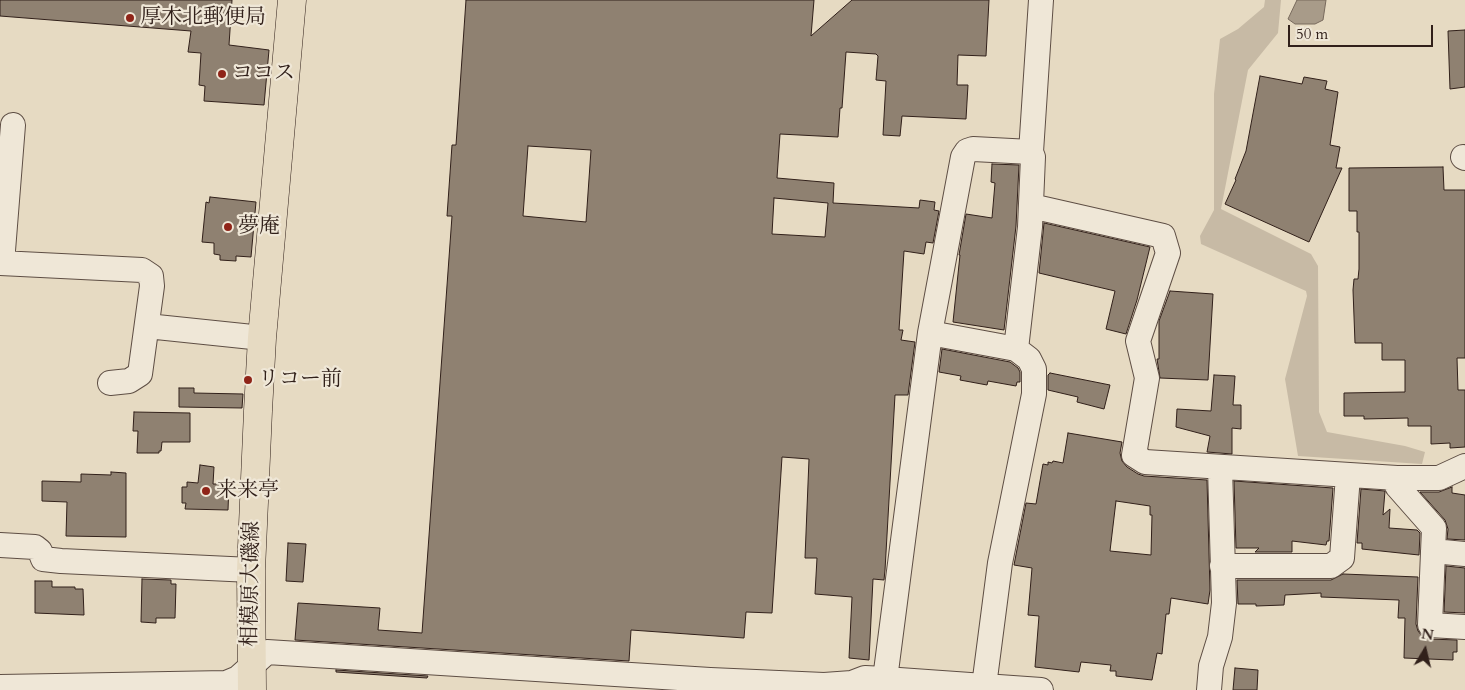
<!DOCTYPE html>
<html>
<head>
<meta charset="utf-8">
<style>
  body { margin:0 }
  #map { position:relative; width:1465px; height:690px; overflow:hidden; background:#e6dac2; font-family:Cardo,serif }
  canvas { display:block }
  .north { position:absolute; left:1400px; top:625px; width:50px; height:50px; -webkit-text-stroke:4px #efe7d7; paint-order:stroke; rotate:9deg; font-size:14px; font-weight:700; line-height:20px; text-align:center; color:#31201a }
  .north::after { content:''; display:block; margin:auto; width:18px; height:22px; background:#31201a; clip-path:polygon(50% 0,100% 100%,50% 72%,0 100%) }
  .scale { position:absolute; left:1288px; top:25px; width:145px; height:22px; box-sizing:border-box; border:2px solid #31201a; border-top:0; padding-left:6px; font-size:15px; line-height:18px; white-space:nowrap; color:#31201a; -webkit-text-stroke:4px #efe7d7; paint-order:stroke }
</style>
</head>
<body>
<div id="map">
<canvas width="1465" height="690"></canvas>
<div class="north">N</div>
<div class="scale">50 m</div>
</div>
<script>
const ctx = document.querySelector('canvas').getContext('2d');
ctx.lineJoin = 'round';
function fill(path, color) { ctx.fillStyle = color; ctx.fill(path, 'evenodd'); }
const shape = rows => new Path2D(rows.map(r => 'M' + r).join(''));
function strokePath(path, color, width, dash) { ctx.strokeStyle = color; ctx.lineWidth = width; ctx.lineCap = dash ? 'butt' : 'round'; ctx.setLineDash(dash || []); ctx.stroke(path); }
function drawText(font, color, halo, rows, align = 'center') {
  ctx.font = font + ' Cardo,"Noto Serif JP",serif'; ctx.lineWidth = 4.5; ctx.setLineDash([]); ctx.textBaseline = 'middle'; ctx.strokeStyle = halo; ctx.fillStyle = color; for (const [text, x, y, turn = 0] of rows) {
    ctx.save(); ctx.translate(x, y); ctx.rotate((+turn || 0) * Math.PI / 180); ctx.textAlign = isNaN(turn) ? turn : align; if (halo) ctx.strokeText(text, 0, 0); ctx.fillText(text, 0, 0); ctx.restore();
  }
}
const green = shape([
  [1265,0,1281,0,1278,33,1248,70,1221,209,1311,254,1318,266,1319,412,1327,432,1405,446,1425,452,1422,464,1298,456,1285,379,1307,296,1306,291,1201,244,1200,236,1214,210,1214,94,1220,39,1238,29,1264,7]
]);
const water = shape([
  [1297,0,1326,0,1323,20,1315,24,1295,24,1288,19,1297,0]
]);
const building = shape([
  [0,0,232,0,229,45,269,50,264,105,204,101,205,86,199,85,201,53,188,52,191,31,0,16,0,0],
  [466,0,814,0,811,36,852,0,989,0,986,56,958,55,957,85,968,85,966,119,902,116,900,136,883,135,886,81,876,80,878,56,876,54,846,52,842,108,840,108,838,137,780,134,777,178,834,183,833,203,919,208,920,200,935,202,934,210,939,211,933,243,926,242,924,254,904,251,899,330,903,330,901,340,915,342,908,395,895,395,885,570,884,580,873,579,869,660,849,658,852,597,815,594,817,558,805,558,809,459,782,457,772,613,746,612,744,638,631,630,629,661,295,640,298,603,380,608,378,630,422,633,452,216,447,216,452,145,456,145,466,0],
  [528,146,591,150,586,222,523,216,528,146],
  [774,198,828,203,825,237,772,234,774,198],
  [1465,30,1465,87,1450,89,1448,31,1465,30],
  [1260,76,1302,84,1304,77,1327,81,1325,89,1338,92,1330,145,1340,147,1336,168,1342,168,1309,242,1225,204,1236,180,1235,179,1246,151,1260,76],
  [992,164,1019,165,1016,226,1004,330,953,322,960,255,959,255,966,214,992,218,995,183,991,182,992,164],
  [1443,167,1444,190,1465,190,1465,358,1457,358,1458,390,1465,390,1465,447,1450,448,1450,443,1431,444,1431,426,1408,426,1408,418,1364,419,1364,416,1344,416,1344,393,1405,392,1405,360,1382,360,1382,343,1355,343,1353,290,1354,279,1358,279,1359,269,1359,232,1357,232,1357,211,1349,211,1349,168,1443,167],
  [210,197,256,202,251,257,236,256,236,261,220,260,220,255,214,254,214,243,202,242,206,202,209,203,210,197],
  [1044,223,1150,247,1137,300,1126,334,1106,329,1115,291,1039,273,1044,223],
  [1170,291,1213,294,1208,380,1160,378,1157,359,1159,359,1159,321,1170,291],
  [942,349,1010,362,1018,368,1020,372,1020,382,1017,382,1016,386,988,381,987,385,960,380,961,376,939,372,942,349],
  [1050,373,1110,385,1104,409,1077,402,1078,397,1048,390,1048,375,1050,373],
  [1214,375,1235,376,1233,405,1241,405,1241,429,1232,428,1232,454,1207,452,1210,436,1176,427,1177,409,1211,411,1214,375],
  [179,388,194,388,194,393,243,394,242,408,179,407,179,388],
  [134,412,190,413,190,442,162,442,161,451,159,451,159,453,137,453,138,431,133,431,134,412],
  [1068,433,1122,442,1120,453,1122,461,1127,467,1138,474,1144,476,1207,480,1210,590,1208,604,1171,598,1169,614,1166,614,1162,654,1157,653,1152,680,1116,676,1116,671,1110,671,1111,665,1081,662,1079,672,1035,667,1039,616,1028,615,1032,568,1014,565,1026,503,1036,504,1043,464,1048,465,1048,462,1052,463,1053,461,1063,463,1068,433],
  [1116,501,1150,506,1150,515,1152,515,1151,555,1110,551,1116,501],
  [200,465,214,467,213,484,229,484,228,510,185,509,186,503,182,503,182,487,187,487,187,482,198,483,200,465],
  [111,472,126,473,126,537,66,536,67,502,42,501,42,481,81,482,81,474,111,475,111,472],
  [1234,481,1333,488,1329,541,1327,541,1326,545,1292,541,1292,552,1255,552,1259,548,1236,548,1234,481],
  [1452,487,1452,493,1465,495,1465,540,1447,539,1448,529,1445,520,1420,492,1439,492,1452,487],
  [1361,489,1385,491,1383,515,1390,509,1389,528,1417,530,1420,533,1419,555,1362,549,1362,543,1357,543,1361,489],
  [288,543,306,544,303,582,286,581,288,543],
  [1446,566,1465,568,1465,613,1444,612,1446,566],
  [1343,574,1418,577,1416,624,1418,631,1422,636,1429,639,1457,640,1457,652,1453,652,1453,660,1404,658,1405,618,1398,618,1399,600,1321,597,1321,593,1285,595,1284,605,1256,606,1256,604,1238,604,1237,580,1331,580,1343,574],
  [142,579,171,580,171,584,176,584,175,618,156,618,156,623,141,622,142,579],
  [35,581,52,581,52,587,75,587,75,589,83,589,84,615,35,613,35,581],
  [1235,668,1258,670,1257,690,1233,690,1235,668],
  [336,670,428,676,427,678,336,672,336,670]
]);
const minor = shape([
  [1463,157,1465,158],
  [1031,206,1163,236,1168,253,1138,341,1147,378,1134,455,1145,462,1397,478,1439,478,1465,466],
  [0,263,142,270,151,276,152,286,140,374,129,381,110,383],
  [2,263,13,125],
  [147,326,262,338],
  [930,333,1016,349,1029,359,1034,369,1034,394,1000,563,984,686],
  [1016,349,1030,227,1033,157,1031,152],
  [1397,478,1397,486,1434,528,1430,625,1465,627],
  [0,545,35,547,40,551,43,559,61,561,251,570],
  [1433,551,1465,554],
  [1222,566,1331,566,1342,558,1348,475],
  [885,679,930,333,963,157,967,151,973,149,1031,152,1041,0],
  [0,687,226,683,238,678,267,652,710,680,824,685,852,683,865,678,885,679,1041,690],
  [1209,690,1211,666,1220,637,1224,603,1220,468]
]);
const major = shape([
  [252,690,251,570,258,411,262,338,292,0]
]);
const markers = [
  [130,18,5,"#8f2418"],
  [222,74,5,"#8f2418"],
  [228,227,5,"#8f2418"],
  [248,380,5,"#8f2418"],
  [206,491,5,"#8f2418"]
];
const poiNames = [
  ["厚木北郵便局",140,18],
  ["ココス",232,74],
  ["夢庵",238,227],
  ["リコー前",258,380],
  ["来来亭",216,491]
];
const streetNames = [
  ["相模原大磯線",252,584,-89]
];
fill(green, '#c7baa5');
fill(water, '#a89b89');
strokePath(water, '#786a5d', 1);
fill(building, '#8f8171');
strokePath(building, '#31201a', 1);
strokePath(minor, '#5e4e44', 26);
strokePath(major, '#31201a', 29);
strokePath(minor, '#efe7d7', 24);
strokePath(major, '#e6dac2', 28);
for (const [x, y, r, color] of markers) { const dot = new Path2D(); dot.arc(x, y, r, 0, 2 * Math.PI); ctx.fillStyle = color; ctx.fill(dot); strokePath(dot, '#efe7d7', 2); }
drawText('21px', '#31201a', '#efe7d7', poiNames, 'left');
drawText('21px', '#31201a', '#efe7d7', streetNames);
</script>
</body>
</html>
